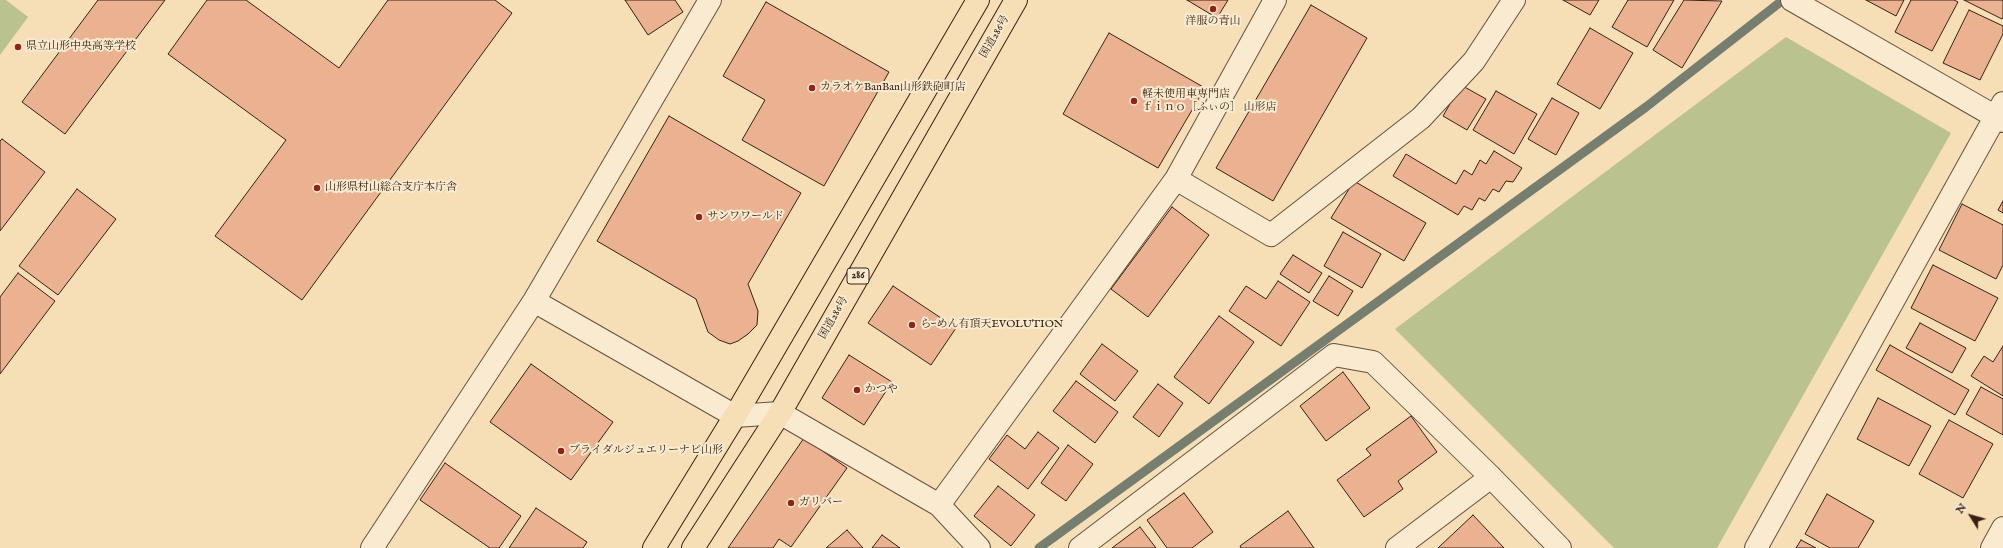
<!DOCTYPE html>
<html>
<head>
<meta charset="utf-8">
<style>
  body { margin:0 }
  #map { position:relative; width:2003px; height:548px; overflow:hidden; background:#f6deb6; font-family:"IM FELL English",serif }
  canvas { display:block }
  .north { position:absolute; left:1951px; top:496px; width:40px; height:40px; -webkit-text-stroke:3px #f9ead0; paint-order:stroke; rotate:307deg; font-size:11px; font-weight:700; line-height:16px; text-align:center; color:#3a2014 }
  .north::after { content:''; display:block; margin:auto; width:14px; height:18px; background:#3a2014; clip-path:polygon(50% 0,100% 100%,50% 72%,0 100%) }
</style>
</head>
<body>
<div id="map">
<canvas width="2003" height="548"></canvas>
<div class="north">N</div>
</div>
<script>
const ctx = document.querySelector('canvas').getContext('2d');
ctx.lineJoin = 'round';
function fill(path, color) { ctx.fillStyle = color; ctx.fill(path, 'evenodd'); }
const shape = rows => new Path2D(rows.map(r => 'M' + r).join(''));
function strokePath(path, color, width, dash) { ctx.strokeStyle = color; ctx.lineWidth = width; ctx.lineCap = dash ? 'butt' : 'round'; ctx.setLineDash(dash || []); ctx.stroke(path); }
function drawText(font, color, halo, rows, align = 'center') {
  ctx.font = font + ' "IM FELL English","Noto Serif JP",serif'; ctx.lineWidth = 4; ctx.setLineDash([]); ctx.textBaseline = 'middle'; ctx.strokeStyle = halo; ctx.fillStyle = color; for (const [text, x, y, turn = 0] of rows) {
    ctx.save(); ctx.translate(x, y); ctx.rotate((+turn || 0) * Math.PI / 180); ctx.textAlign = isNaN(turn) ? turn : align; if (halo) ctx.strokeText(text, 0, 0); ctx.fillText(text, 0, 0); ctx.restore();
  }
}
const green = shape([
  [0,0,6,0,28,17,0,55],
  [1786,37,1951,133,1717,548,1614,548,1395,329]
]);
const stream = shape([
  [1039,548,1646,107,1783,0]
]);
const building = shape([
  [98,0,165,0,65,134,22,102,98,0],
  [207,0,246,0,339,68,388,0,495,0,512,13,302,300,215,236,286,140,168,54,207,0],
  [625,0,675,0,683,12,648,35,625,0],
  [1187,0,1228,0,1217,18,1187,0],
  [1563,0,1599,0,1590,15,1563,0],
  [1628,0,1674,0,1647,47,1612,27,1628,0],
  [1684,0,1722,1,1682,68,1653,50,1684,0],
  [1866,0,1904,0,1896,16,1866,0],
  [1911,0,1954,0,1958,2,1932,51,1895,32,1911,0],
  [1964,0,2003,0,2003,17,2002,19,1964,0],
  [766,2,889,72,824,186,742,140,765,100,723,76,766,2],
  [1311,5,1367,38,1273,201,1216,168,1311,5],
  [1969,10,2003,26,2003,34,1980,80,1943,63,1969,10],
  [1590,28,1633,53,1600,109,1557,84,1590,28],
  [1109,33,1205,88,1158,168,1063,114,1109,33],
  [1461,85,1486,99,1467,130,1443,116,1461,85],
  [1496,91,1537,114,1514,154,1473,130,1496,91],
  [1552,98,1579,113,1556,155,1528,139,1552,98],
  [669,116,801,193,748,284,758,311,757,325,748,334,738,341,730,344,719,340,708,332,696,299,597,241,669,116],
  [2,139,45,172,0,231,0,141,2,139],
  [1494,151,1522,168,1513,182,1506,181,1499,192,1493,189,1485,201,1479,198,1472,210,1464,206,1458,215,1393,176,1406,154,1456,184,1464,170,1472,175,1480,160,1486,164,1494,151],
  [1354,181,1426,223,1404,261,1331,218,1354,181],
  [77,189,116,219,58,295,19,266,77,189],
  [2003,201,2003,213,1998,210,2003,201],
  [1962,204,2003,225,2003,265,1996,279,1939,250,1962,204],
  [1172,207,1209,235,1148,317,1111,289,1172,207],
  [1343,232,1381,254,1362,288,1324,266,1343,232],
  [1293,255,1322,273,1309,293,1280,274,1293,255],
  [1933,265,1998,298,1975,341,1911,308,1933,265],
  [18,273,55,301,0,374,0,297,18,273],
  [1329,276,1353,291,1338,316,1313,301,1329,276],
  [1278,281,1310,302,1281,346,1229,311,1246,286,1266,299,1278,281],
  [893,286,956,328,931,365,868,323,893,286],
  [1219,316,1254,342,1209,404,1174,377,1219,316],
  [1920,323,1966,348,1952,373,1906,348,1920,323],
  [1102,344,1138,371,1115,401,1080,374,1102,344],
  [1890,345,1969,390,1955,415,1876,370,1890,345],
  [2003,346,2003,396,1971,376,1984,356,1993,362,2003,346],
  [849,355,892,382,864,425,822,398,849,355],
  [531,364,613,422,571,480,490,422,531,364],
  [1343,372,1370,408,1326,441,1300,406,1343,372],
  [1076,381,1118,412,1095,443,1053,411,1076,381],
  [1158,384,1183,403,1159,437,1133,417,1158,384],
  [1981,387,2003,399,2003,435,1966,414,1981,387],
  [1878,398,1931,426,1909,466,1857,439,1878,398],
  [1411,416,1437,452,1398,481,1403,489,1364,517,1337,480,1371,455,1366,449,1411,416],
  [1949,420,1993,444,1963,498,1919,474,1949,420],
  [1038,432,1059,448,1028,489,989,459,1007,435,1025,449,1038,432],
  [804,438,847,468,791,547,779,539,773,548,728,548,804,438],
  [1068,445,1093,464,1066,501,1041,483,1068,445],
  [445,463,521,516,499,548,490,548,420,500,445,463],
  [998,486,1035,515,1011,546,974,516,998,486],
  [1184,493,1213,532,1192,548,1167,548,1147,520,1184,493],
  [1827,494,1874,521,1858,548,1830,548,1805,534,1827,494],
  [536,508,587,542,583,548,509,548,536,508],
  [1288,511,1314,548,1241,548,1240,546,1288,511],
  [1473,515,1504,548,1438,548,1473,515],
  [1140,527,1156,548,1112,548,1140,527],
  [847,530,863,548,826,548,847,530],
  [882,535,900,548,872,548,882,535],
  [1801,540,1816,548,1796,548,1801,540]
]);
const minor = shape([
  [1792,0,2003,121],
  [1176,179,1271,235,1421,118,1474,61,1514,0],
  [534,301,735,416,780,413,939,505,1176,179,1275,0],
  [939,505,979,548],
  [372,548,534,301,710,0],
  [1080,548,1334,355,1373,362,1491,477,1560,548],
  [1397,548,1491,477],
  [1756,548,2003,103],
  [1992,548,2003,528]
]);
const highway = shape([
  [654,548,735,416,978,0],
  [693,548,780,413,1016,0]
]);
const markers = [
  [1213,9,4,"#8f2418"],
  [18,47,4,"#8f2418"],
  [812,88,4,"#8f2418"],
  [1134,101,4,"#8f2418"],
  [317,188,4,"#8f2418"],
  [699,217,4,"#8f2418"],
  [912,325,4,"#8f2418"],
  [857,390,4,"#8f2418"],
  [561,451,4,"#8f2418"],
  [791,503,4,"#8f2418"]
];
const shields = [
  [858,276,22]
];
const shieldNames = [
  ["286",858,276]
];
const poiNames = [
  ["洋服の青山",1213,22,"center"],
  ["県立山形中央高等学校",26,47],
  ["カラオケBanBan山形鉄砲町店",820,88],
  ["軽未使用車専門店",1142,95],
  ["ｆｉｎｏ［ふぃの］ 山形店",1142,108],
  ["山形県村山総合支庁本庁舎",325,188],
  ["サンワワールド",707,217],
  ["らｰめん有頂天EVOLUTION",920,325],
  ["かつや",865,390],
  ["ブライダルジュエリーナビ山形",569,451],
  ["ガリバー",799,503]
];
const streetNames = [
  ["国道286号",995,37,-60],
  ["国道286号",834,318,-60]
];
fill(green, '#bac290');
strokePath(stream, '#757e6f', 9);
fill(building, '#eab291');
strokePath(building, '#3a2014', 1);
strokePath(minor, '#69503c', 24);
strokePath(highway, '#3a2014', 24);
strokePath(minor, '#f9ead0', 22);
strokePath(highway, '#f6deb6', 22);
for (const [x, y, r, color] of markers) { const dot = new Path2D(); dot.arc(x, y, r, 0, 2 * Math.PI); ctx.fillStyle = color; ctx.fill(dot); strokePath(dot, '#f9ead0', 1.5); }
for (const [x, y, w] of shields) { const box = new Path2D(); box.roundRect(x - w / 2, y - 8, w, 16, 3); ctx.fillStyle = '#f9ead0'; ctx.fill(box); strokePath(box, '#3a2014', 1); }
drawText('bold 10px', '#3a2014', null, shieldNames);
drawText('11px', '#3a2014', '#f9ead0', poiNames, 'left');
drawText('11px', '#3a2014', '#f9ead0', streetNames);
</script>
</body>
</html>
